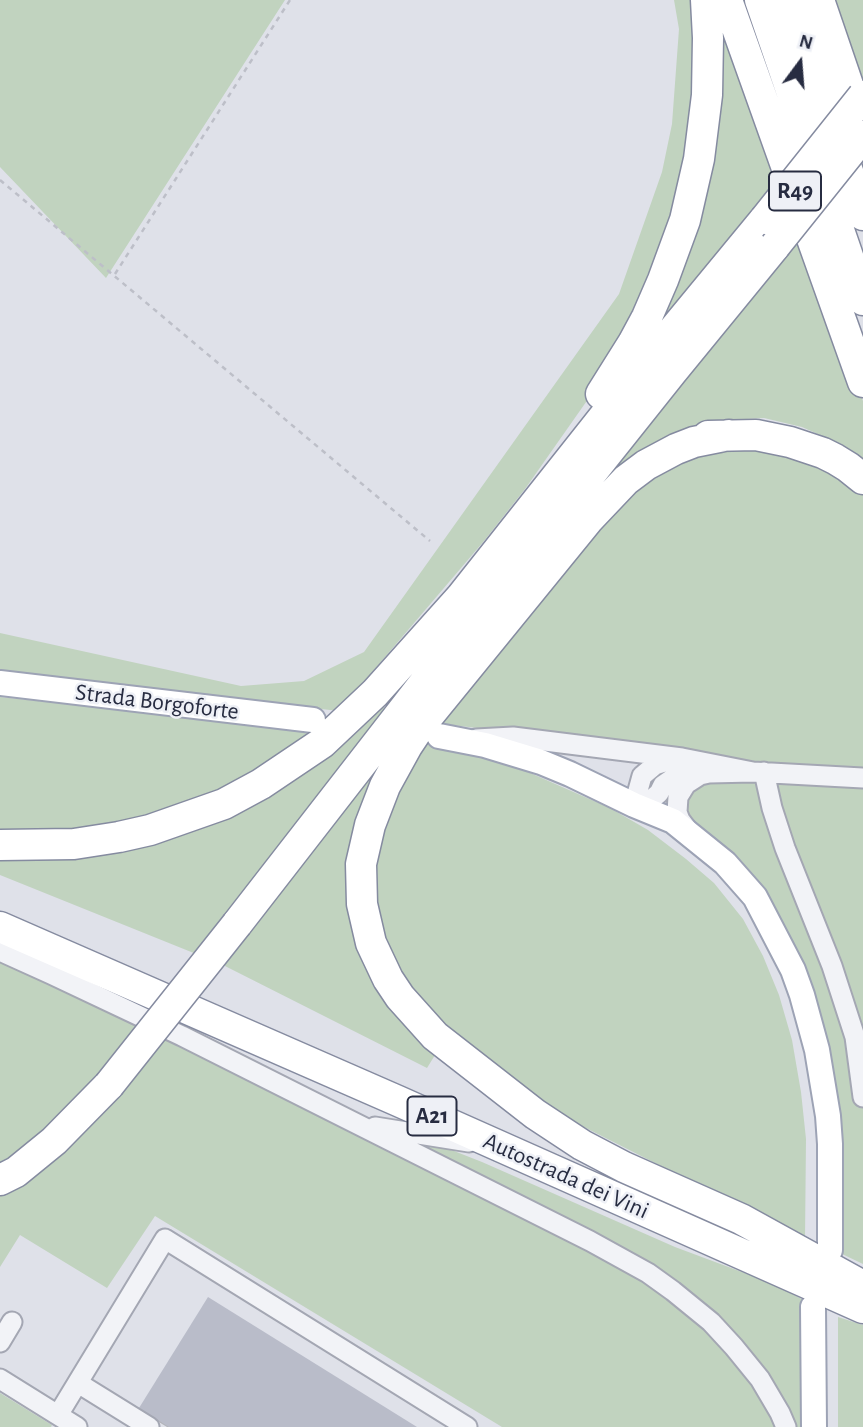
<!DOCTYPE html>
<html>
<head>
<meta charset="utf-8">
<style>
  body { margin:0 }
  #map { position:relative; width:863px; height:1427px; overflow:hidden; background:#dfe1e9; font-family:"Alegreya Sans",sans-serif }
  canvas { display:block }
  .north { position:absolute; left:765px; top:28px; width:70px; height:70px; -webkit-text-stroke:5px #eef0f6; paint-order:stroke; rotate:16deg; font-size:19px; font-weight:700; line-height:28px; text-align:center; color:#272c41 }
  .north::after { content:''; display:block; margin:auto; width:24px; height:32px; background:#272c41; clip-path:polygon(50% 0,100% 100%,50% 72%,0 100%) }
</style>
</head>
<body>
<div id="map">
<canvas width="863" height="1427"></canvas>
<div class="north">N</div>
</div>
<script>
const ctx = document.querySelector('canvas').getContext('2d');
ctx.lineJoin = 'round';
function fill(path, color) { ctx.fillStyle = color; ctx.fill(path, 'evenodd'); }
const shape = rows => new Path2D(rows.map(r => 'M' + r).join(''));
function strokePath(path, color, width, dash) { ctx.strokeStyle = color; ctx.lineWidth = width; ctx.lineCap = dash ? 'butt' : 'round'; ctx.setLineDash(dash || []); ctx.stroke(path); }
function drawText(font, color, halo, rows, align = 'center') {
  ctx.font = font + ' "Alegreya Sans",sans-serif'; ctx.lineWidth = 5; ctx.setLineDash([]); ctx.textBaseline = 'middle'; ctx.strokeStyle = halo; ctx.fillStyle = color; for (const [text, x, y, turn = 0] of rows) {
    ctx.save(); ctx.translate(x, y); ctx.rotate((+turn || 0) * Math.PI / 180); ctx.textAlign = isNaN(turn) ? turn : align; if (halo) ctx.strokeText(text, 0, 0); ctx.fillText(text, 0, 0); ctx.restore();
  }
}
const green = shape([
  [0,0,285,0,106,278,0,167],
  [674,0,700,0,699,110,664,257,605,375,525,489,484,541,339,711,0,673,0,633,241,686,304,681,364,652,619,294,662,172,672,124,679,29],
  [714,0,811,253,863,401,863,461,855,454,831,440,802,427,764,418,729,420,699,424,673,433,645,448,616,467,586,496,614,389,662,306],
  [833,0,863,0,863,88],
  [782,447,863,488,863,770,787,765,435,723,620,496,688,452],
  [0,697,319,730,284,756,196,803,95,831,0,836],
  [384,707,391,711,397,739,353,887,440,1047,427,1068,221,964,0,875,0,855,129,845],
  [424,743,483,758,528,772,610,808,648,830,686,859,714,883,743,919,763,956,779,995,792,1040,801,1092,806,1139,805,1239,578,1124,467,1049,431,1020,385,950,370,860,409,759],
  [703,779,747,783,792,781,863,786,863,1264,840,1253,816,1014,705,837,683,810,685,796],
  [0,961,124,1016,418,1166,619,1264,671,1298,701,1324,751,1381,778,1427,502,1427,155,1216,107,1288,20,1235,0,1267,0,1196,33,1175,0,1174],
  [422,1142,454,1151,482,1162,675,1247,774,1284,809,1303,810,1427,795,1427,775,1384,747,1347,719,1318,420,1148],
  [838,1317,863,1325,863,1427,838,1427],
  [0,1393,52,1425,51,1427,0,1427]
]);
const shadow = shape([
  [141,1408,414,1427,167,1427,149,1416]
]);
const building = shape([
  [208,1297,417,1427,169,1427,139,1408]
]);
const path = shape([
  [0,180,430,541],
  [115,274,290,0]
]);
const minor = shape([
  [476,739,513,737,682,758,753,772],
  [674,759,655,765,642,776,634,805,652,799,659,793,663,785,676,776,686,772,699,770],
  [764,772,772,808,785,848,832,966,855,1037,863,1097],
  [689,832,680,820,677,812,678,797,686,784,700,775,709,773,753,772,863,778],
  [0,951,51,974,182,1036,590,1241,648,1273,673,1291,711,1322,734,1347,760,1379,780,1413,786,1427],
  [375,1127,469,1142],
  [0,1342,12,1322],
  [0,1379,77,1427],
  [78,1383,149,1427],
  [58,1415,165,1239,467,1427]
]);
const major = shape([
  [0,683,313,720],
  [439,736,485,745,541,762,570,774,634,805,673,821,725,863,755,897,793,970,802,995,817,1050,828,1116,830,1144,830,1250],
  [813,1307,814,1427]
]);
const highway = shape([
  [727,0,863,382],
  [760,0,863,300],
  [789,0,863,215],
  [819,0,862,126],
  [601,394,633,343,647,317,663,280,685,220,699,159,707,95,708,38,706,0],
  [729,435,694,442,676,449,646,465,626,480,588,520,421,725,407,746,385,786,370,825,361,864,362,904,371,943,388,979,400,997,435,1036,535,1114,582,1145,624,1167,741,1219,863,1286],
  [708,436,756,435,790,442,823,453,835,459,848,467,863,479],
  [0,845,74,844,119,837,150,830,224,804,261,784,322,743,375,693,461,597,652,356,765,219],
  [237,924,432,673,672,372,775,246],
  [0,927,398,1101,863,1308],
  [0,1180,16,1172,54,1141,109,1085]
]);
const highwayBridge = shape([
  [765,219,863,96],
  [775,246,863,136],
  [109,1085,237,924]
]);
const shields = [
  [795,191,52],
  [432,1116,49]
];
const shieldNames = [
  ["R49",795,191],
  ["A21",432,1116]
];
const streetNames = [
  ["Strada Borgoforte",157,702,7],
  ["Autostrada dei Vini",566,1176,24]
];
fill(green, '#c1d3bf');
fill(shadow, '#0003');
fill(building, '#b9bcc9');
strokePath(minor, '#a4a7b3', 23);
strokePath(major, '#9da3b5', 28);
strokePath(highway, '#858ba0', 33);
strokePath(path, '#bdbfc8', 2.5, [5, 5]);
strokePath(minor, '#f2f3f7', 19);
strokePath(major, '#fff', 24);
strokePath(highway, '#fff', 30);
strokePath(highwayBridge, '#858ba0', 33, []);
strokePath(highwayBridge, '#fff', 30);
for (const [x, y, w] of shields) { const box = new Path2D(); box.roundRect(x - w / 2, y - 19.5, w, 39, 5); ctx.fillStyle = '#eef0f6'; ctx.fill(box); strokePath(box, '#272c41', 2); }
drawText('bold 23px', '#272c41', null, shieldNames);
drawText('24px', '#272c41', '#eef0f6', streetNames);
</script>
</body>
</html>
